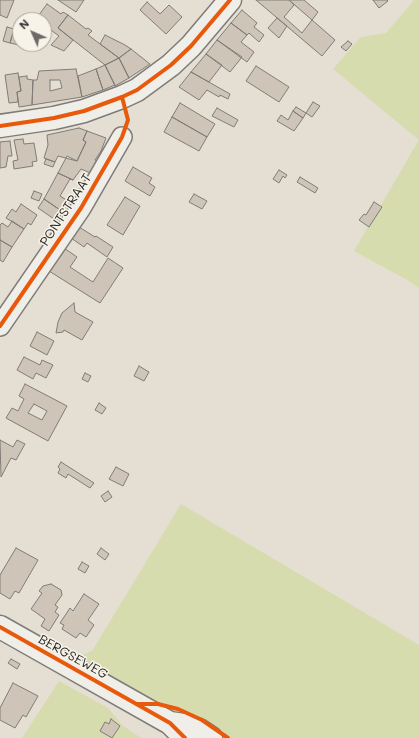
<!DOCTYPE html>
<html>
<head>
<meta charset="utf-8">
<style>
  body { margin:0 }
  #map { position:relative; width:419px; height:738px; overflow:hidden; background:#e5ded3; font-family:Mali,sans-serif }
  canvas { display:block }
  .north { position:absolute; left:12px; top:12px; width:40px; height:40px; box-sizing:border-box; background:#f7f3e8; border:1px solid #a5a39c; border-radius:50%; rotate:315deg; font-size:11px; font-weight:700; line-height:16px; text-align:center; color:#2b2b2b }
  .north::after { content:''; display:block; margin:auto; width:14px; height:18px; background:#6c6a66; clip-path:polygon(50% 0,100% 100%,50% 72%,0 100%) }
</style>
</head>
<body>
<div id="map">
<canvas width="419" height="738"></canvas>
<div class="north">N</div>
</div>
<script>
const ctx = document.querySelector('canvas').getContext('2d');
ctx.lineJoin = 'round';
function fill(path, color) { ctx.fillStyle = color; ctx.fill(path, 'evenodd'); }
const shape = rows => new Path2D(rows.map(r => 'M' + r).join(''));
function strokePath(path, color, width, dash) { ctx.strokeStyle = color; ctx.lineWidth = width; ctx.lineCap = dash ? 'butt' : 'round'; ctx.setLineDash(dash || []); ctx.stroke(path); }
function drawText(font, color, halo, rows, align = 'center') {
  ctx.font = font + ' Mali,sans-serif'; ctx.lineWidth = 3; ctx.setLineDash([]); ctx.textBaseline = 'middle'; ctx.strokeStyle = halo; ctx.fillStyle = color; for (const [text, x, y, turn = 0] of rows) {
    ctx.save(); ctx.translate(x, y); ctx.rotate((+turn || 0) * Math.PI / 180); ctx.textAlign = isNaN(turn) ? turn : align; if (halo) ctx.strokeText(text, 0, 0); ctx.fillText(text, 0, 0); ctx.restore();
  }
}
const green = shape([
  [414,0,419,0,419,288,409,281,354,251,419,140,333,69,361,37,386,33],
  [181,504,419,645,419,738,222,738,144,694,102,674,74,658,92,651],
  [59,681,108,708,122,725,141,738,22,738]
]);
const building = shape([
  [0,0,14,0,7,18,0,15,0,0],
  [58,0,84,0,76,12,58,0],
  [256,0,289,0,294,5,284,17,302,33,312,20,335,40,322,56,256,0],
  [289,0,304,0,318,12,312,20,289,0],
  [373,0,387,0,388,1,379,8,373,0],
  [147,2,160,14,169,5,182,17,166,34,140,10,147,2],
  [47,4,61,14,63,12,68,15,58,28,73,40,64,51,51,45,59,36,44,25,44,20,36,19,47,4],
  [242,10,257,23,254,27,264,35,259,42,249,33,247,35,231,23,242,10],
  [68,15,86,29,88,28,92,31,88,35,119,58,105,65,58,28,68,15],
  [277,18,287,26,279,38,268,28,277,18],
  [231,23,247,35,241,42,254,52,247,62,217,40,231,23],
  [7,27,14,29,10,43,3,41,7,27],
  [14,29,20,30,20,44,24,44,24,46,10,43,14,29],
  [105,35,125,45,131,49,119,58,100,44,105,35],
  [217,40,242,57,230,72,206,54,217,40],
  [348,41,352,44,346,51,341,47,348,41],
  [131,49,150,64,129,78,119,58,131,49],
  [206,54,222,65,209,82,191,72,206,54],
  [119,58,129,78,115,86,105,65,119,58],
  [105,65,115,85,103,90,96,69,105,65],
  [256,66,289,87,279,102,246,81,256,66],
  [76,69,82,97,32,105,33,80,37,80,39,71,76,69],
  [50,80,60,80,62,88,50,91,50,80],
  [96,69,103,90,82,97,78,76,96,69],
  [191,72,230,94,228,99,220,95,219,97,207,90,199,100,179,87,191,72],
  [18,73,21,91,17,92,18,102,9,103,5,75,18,73],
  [27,76,27,79,33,80,32,105,19,107,17,92,21,91,19,77,27,76],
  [313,102,320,106,312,117,306,113,313,102],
  [180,103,215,124,207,137,172,117,180,103],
  [296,107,306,113,303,118,293,111,296,107],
  [217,108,238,120,234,127,212,116,217,108],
  [293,111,303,118,294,131,277,121,281,115,288,120,293,111],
  [172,117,207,137,199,151,164,132,172,117],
  [79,128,87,131,83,140,86,142,77,161,58,156,55,162,44,158,48,145,47,135,79,128],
  [87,131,106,138,101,151,95,160,99,162,93,174,81,169,73,180,58,173,67,156,77,161,86,142,83,140,87,131],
  [23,139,24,144,34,143,37,161,32,162,33,166,14,169,13,161,18,160,14,140,23,139],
  [10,141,12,156,8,156,6,167,0,168,0,142,10,141],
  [46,159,55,162,53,167,44,164,46,159],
  [133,167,152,178,149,183,155,187,150,196,125,181,133,167],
  [279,170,287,175,285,178,283,176,279,183,273,179,279,170],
  [58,173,73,180,70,179,60,196,73,204,66,214,44,199,58,173],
  [300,177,318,188,315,193,297,182,300,177],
  [34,191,42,194,39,201,31,198,34,191],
  [194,194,207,201,202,209,189,202,194,194],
  [125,197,140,206,123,235,107,225,125,197],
  [44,199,63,212,57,221,38,208,44,199],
  [374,202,382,207,369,227,359,220,364,214,366,215,374,202],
  [21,204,37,215,31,225,28,223,24,229,6,218,12,209,16,212,21,204],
  [12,221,24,229,12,247,0,240,0,225,2,223,8,227,12,221],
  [79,227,95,237,96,236,113,247,107,257,87,243,84,247,71,238,79,227],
  [0,240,12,247,3,262,0,260,0,240],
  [64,248,77,257,70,267,93,282,108,258,123,268,100,303,49,271,64,248],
  [74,303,75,312,93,322,82,340,64,330,63,332,56,333,58,322,62,313,74,303],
  [37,332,54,341,47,355,30,346,37,332],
  [24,357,40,365,42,360,53,365,46,378,36,373,33,379,17,370,24,357],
  [139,366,149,372,144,381,134,376,139,366],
  [85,373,91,376,88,382,82,379,85,373],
  [25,384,67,406,48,441,6,418,12,408,18,411,24,399,19,396,25,384],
  [34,404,47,411,42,420,28,413,34,404],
  [99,403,106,408,102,414,95,410,99,403],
  [0,440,13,447,17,440,25,444,16,460,11,458,1,477,0,440],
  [61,462,94,483,90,488,68,474,66,478,58,473,60,469,58,467,61,462],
  [116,467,129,474,123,486,109,479,116,467],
  [108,491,112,497,105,502,101,496,108,491],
  [16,548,38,560,19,593,15,591,10,599,0,593,0,575,16,548],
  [101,548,109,554,105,560,97,554,101,548],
  [82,562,89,566,85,573,78,569,82,562],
  [51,584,61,590,62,595,55,605,58,607,55,612,59,615,49,631,41,626,45,619,31,609,42,593,39,591,43,586,51,584],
  [84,594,99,604,88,620,94,625,86,637,80,633,76,638,62,629,64,625,60,623,70,608,73,611,84,594],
  [11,659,20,664,17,669,8,663,11,659],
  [13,683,38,696,26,717,23,715,15,728,0,720,0,708,13,683],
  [111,719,120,726,112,738,100,731,105,722,109,724,111,719]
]);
const minor = shape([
  [0,326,81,208,122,137]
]);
const tertiary = shape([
  [0,627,170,723,185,738],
  [170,723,184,725,199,730,211,738]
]);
const secondary = shape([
  [0,126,54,118,84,111,122,97,137,90,171,65,191,46,230,0]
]);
const cycleway = shape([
  [0,126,54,118,84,111,122,97,137,90,171,65,191,46,230,0],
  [0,326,81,208,122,137,128,120,122,97],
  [0,627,170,723,185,738],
  [137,704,158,704,178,709,202,720,228,738]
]);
const streetNames = [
  ["PONTSTRAAT",66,210,-57],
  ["BERGSEWEG",73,657,29]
];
fill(green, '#d7dcae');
fill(building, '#cfc4b8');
strokePath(building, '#7f7c77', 1);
strokePath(minor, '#7f7c77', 22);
strokePath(tertiary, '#7f7c77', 25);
strokePath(secondary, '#7f7c77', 25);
strokePath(minor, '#f0eee9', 19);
strokePath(tertiary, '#f0eee9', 22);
strokePath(secondary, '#f0eee9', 22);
strokePath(cycleway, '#e8590c', 4);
drawText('13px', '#2b2b2b', '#f7f3e8', streetNames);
</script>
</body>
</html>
